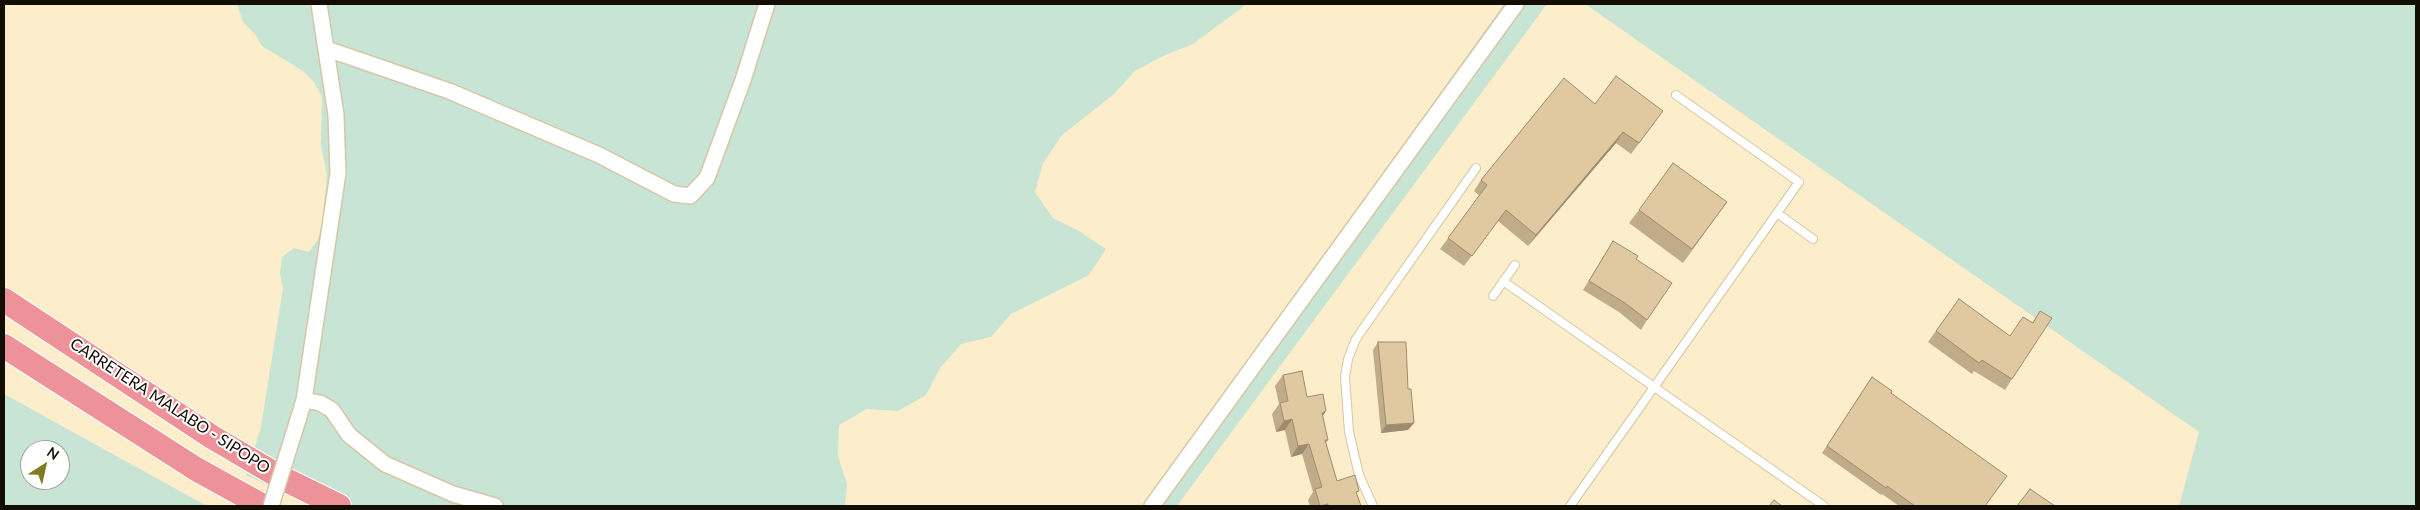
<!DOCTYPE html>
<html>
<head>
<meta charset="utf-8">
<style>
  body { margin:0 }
  #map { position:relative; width:2420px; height:510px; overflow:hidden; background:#fceecb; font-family:Lato,sans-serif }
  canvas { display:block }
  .frame { position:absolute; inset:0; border:5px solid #130e03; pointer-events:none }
  .north { position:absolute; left:20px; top:440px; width:50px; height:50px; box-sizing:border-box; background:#fff; border:1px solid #a19f9a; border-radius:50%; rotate:35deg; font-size:14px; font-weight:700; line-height:20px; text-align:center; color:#130e03 }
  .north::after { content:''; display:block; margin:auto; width:18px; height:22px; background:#827b21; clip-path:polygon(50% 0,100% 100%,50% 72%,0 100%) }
</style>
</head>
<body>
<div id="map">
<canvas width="2420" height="510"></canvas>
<div class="frame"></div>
<div class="north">N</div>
</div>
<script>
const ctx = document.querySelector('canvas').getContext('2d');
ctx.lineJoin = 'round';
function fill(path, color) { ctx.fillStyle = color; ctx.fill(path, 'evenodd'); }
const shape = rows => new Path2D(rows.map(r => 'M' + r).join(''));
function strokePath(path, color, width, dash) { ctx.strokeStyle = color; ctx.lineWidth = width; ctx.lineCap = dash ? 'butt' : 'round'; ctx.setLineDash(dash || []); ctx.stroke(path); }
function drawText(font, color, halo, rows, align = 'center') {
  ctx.font = font + ' Lato,sans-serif'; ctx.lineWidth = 4; ctx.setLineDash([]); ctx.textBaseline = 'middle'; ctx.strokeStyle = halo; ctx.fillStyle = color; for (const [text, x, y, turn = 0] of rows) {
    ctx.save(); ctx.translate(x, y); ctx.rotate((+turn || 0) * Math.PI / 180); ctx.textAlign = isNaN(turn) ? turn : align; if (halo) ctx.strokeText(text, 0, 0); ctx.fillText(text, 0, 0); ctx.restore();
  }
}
const green = shape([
  [237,4,1247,4,1193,44,1163,56,1135,71,1113,95,1062,135,1043,163,1035,192,1053,218,1079,231,1106,249,1089,275,1011,314,991,337,961,344,940,368,926,395,898,411,867,409,839,425,838,456,847,484,845,506,314,506,246,475,261,427,283,288,280,273,282,257,294,248,309,252,318,239,322,223,327,176,321,145,322,97,314,82,303,71,262,46,254,33,243,22],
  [1504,4,1547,4,1177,506,1144,506],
  [1585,4,2416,4,2416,506,2179,506,2199,432],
  [4,394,207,506,4,506],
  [30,450,60,450,60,480,30,480]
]);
const service = shape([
  [1777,213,1813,239],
  [1503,281,1824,506],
  [1493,296,1515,265],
  [1373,506,1359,475,1349,432,1345,377,1348,359,1356,339,1367,323,1476,168],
  [1570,506,1799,182,1676,95]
]);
const minor = shape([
  [327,49,449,91,599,155,674,194,690,196,707,178,743,80,767,4],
  [304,400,338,173,336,115,319,4],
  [298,420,304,400,320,403,332,410,349,435,385,464,453,494,495,506],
  [1152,506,1516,4]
]);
const trunk = shape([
  [4,300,212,437,280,477,339,506],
  [4,346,196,469,263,506]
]);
const minorBridge = shape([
  [271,506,298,420]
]);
const wall = shape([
  [1595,104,1655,122,1631,154,1616,143,1528,246,1498,221,1464,266,1440,249,1480,196,1474,191,1481,180],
  [1727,202,1683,263,1629,223,1639,210],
  [1613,241,1636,259,1647,320,1641,330,1619,312,1583,290],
  [1959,299,2010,336,2023,317,2032,323,2040,311,2012,379,2005,390,1974,371,1972,374,1928,342],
  [1378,342,1408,389,1414,423,1408,430,1381,433,1373,350],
  [1283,375,1307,397,1323,417,1328,440,1326,443,1337,481,1357,495,1361,506,1310,506,1308,500,1313,492,1302,454,1291,457,1285,430,1276,432,1272,414,1279,404,1275,386],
  [1872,377,1891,393,1985,506,1899,506,1882,494,1881,495,1822,453]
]);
const shadedWall = shape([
  [1623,132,1616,143,1528,246,1536,235],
  [1326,411,1319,422,1322,413],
  [1292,419,1285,430,1276,432,1284,421],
  [1414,423,1408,430,1381,433,1386,425],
  [1309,444,1302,454,1291,457,1298,446]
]);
const building = shape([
  [1616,76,1663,111,1639,143,1623,132,1536,235,1506,210,1472,256,1448,238,1487,185,1481,180,1564,78,1595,104,1616,76],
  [1673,163,1727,202,1692,249,1639,210,1673,163],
  [1613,241,1638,256,1636,259,1672,283,1647,320,1625,303,1589,281,1613,241],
  [1959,299,2010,336,2023,317,2033,323,2040,311,2052,318,2012,379,1982,360,1979,363,1936,331,1959,299],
  [1378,342,1406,342,1408,389,1411,389,1414,423,1386,425,1378,342],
  [1302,371,1307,397,1323,394,1326,411,1322,413,1328,440,1325,440,1337,481,1355,475,1359,491,1356,492,1361,506,1328,506,1328,504,1320,506,1315,489,1322,487,1309,444,1298,446,1292,419,1284,421,1280,403,1288,401,1283,375,1302,371],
  [1872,377,1892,391,1891,393,2007,476,1985,506,1915,506,1887,486,1886,488,1827,446,1872,377],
  [2030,489,2055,506,2017,506,2030,489],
  [1774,500,1782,506,1769,506,1774,500]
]);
const streetNames = [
  ["CARRETERA MALABO - SIPOPO",170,406,33]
];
fill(green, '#c8e4d4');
strokePath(service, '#d4c7a4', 10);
strokePath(minor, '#d4c7a4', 18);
strokePath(trunk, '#fff', 26);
strokePath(service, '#fff', 8);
strokePath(minor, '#fff', 15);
strokePath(trunk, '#ec9298', 24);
strokePath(minorBridge, '#d4c7a4', 18, []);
strokePath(minorBridge, '#fff', 15);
fill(wall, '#c1ac8a');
fill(shadedWall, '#9d8c70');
fill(building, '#e0c8a0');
strokePath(building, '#9d8c70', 1);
drawText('16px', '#130e03', '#fff', streetNames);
</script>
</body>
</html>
